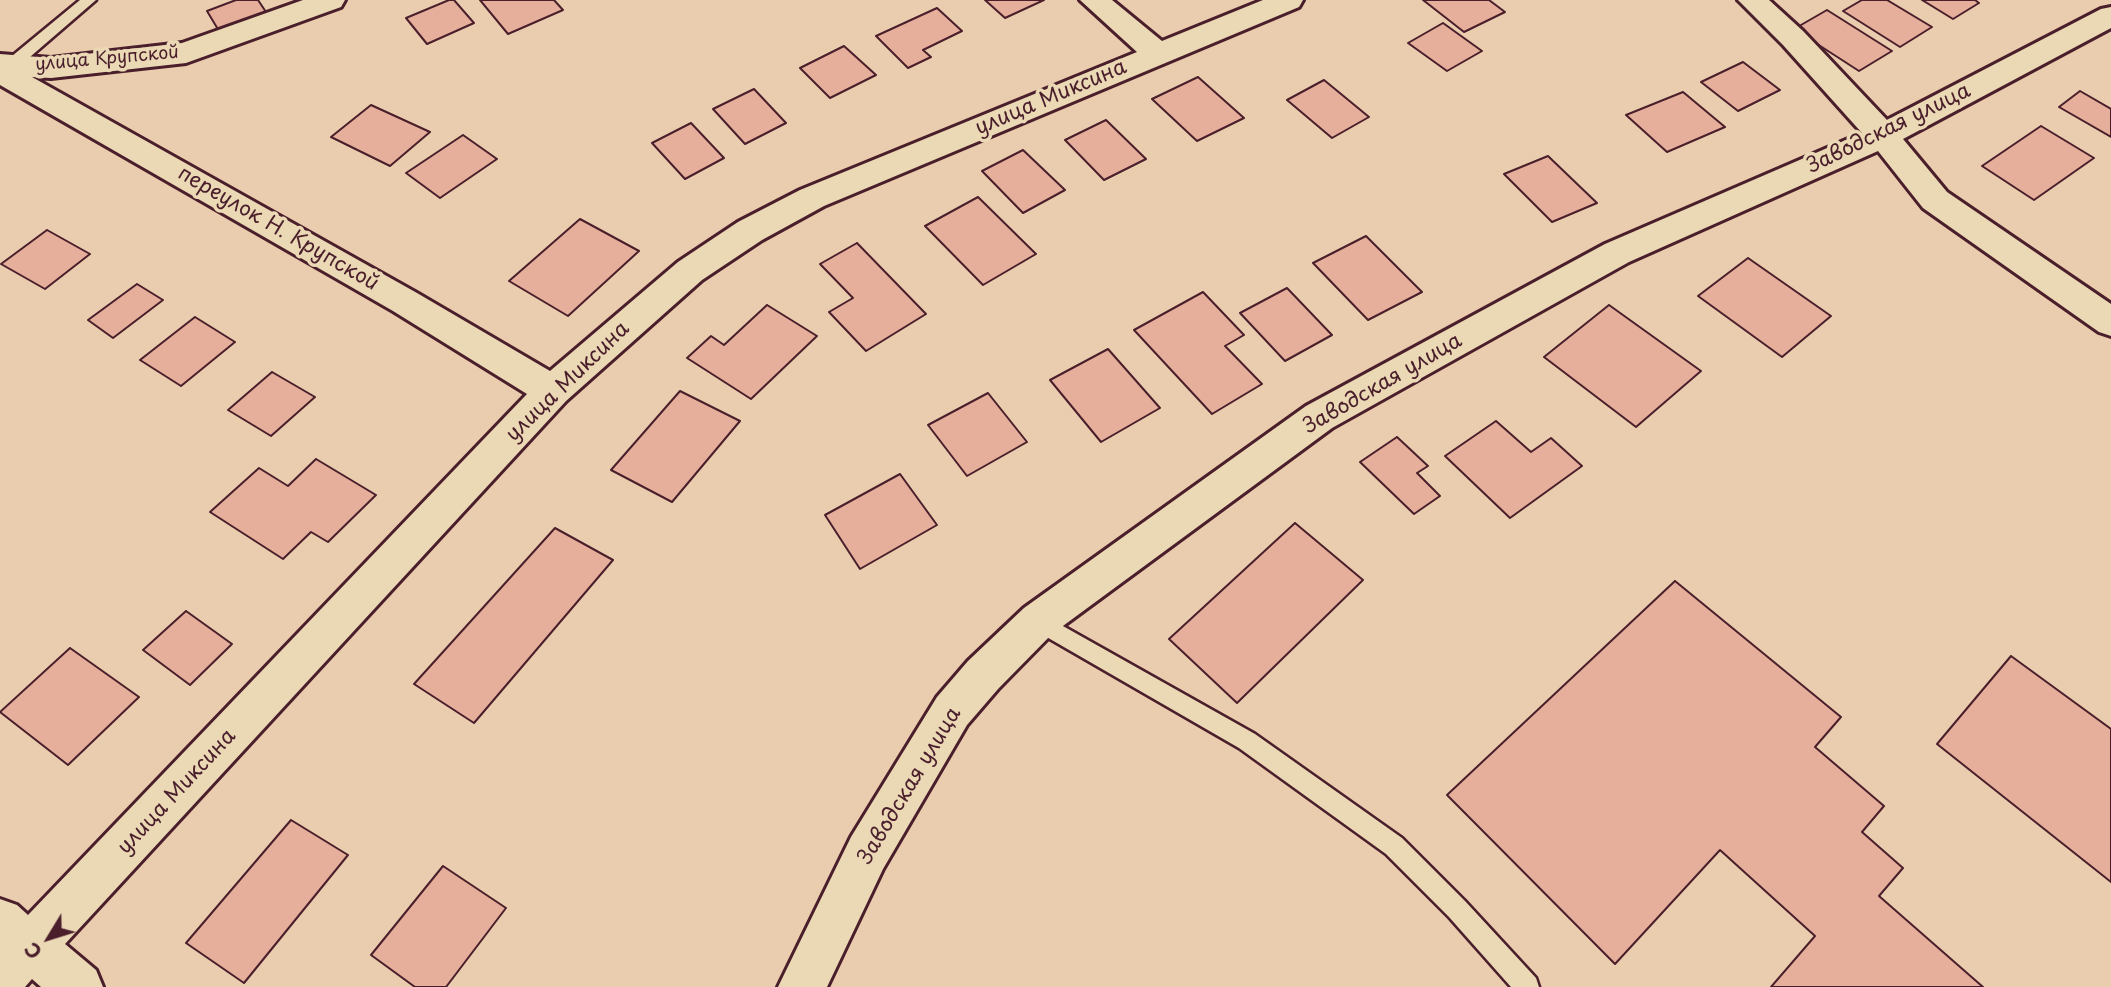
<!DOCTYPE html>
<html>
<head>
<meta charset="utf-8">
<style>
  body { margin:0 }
  #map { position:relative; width:2111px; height:987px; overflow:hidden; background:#eacdae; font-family:"Playpen Sans",sans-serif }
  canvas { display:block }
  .north { position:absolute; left:14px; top:903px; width:70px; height:70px; -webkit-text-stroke:5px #ebd9b6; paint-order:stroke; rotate:232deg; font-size:19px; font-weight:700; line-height:28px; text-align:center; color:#4a1f2b }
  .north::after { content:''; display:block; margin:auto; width:24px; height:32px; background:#4a1f2b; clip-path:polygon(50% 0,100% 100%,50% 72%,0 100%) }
</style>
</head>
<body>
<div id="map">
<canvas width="2111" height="987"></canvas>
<div class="north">С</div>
</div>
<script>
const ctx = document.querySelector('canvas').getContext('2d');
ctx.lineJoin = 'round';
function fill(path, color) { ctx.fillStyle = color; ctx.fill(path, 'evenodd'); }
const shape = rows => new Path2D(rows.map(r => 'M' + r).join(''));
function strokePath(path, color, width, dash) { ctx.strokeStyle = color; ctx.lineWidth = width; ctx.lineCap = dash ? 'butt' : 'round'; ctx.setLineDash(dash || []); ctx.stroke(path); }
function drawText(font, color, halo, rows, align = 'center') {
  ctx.font = font + ' "Playpen Sans",sans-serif'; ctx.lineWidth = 7; ctx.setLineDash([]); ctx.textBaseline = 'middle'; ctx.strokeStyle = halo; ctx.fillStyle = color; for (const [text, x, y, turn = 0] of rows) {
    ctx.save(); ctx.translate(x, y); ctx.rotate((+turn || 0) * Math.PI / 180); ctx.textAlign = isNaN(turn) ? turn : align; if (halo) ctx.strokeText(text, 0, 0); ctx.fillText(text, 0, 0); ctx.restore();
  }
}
const building = shape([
  [236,0,258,0,266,12,219,31,207,11,236,0],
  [449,0,454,0,474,23,427,44,406,18,449,0],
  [480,0,554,0,563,10,508,34,480,0],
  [985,0,1044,0,1005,18,985,0],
  [1423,0,1489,0,1505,12,1464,32,1423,0],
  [1862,0,1887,0,1932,27,1900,47,1843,11,1862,0],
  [1922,0,1975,0,1979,3,1953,19,1922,0],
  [937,8,962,31,923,50,931,57,908,68,876,36,937,8],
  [1827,10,1892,51,1859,71,1794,29,1827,10],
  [1443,23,1482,51,1447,71,1408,43,1443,23],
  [844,46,876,75,830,98,800,68,844,46],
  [1743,62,1780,90,1738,111,1701,82,1743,62],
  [1198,77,1244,118,1197,141,1152,99,1198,77],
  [1324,80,1369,117,1332,138,1287,100,1324,80],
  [754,89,786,123,745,144,713,109,754,89],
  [2080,91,2111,109,2111,137,2059,107,2080,91],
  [1683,92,1725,127,1667,152,1626,115,1683,92],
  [371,105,430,132,390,166,331,137,371,105],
  [1106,120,1146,159,1104,180,1065,140,1106,120],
  [691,123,724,158,685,179,652,143,691,123],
  [2041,126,2094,158,2034,200,1982,166,2041,126],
  [463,135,497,159,440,198,406,173,463,135],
  [1023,150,1065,190,1023,213,982,171,1023,150],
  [1548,156,1597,203,1552,222,1504,174,1548,156],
  [978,197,1036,254,983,285,925,226,978,197],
  [580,219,639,251,568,316,509,281,580,219],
  [47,230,90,254,45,289,1,264,47,230],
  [1366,236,1422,292,1368,320,1313,263,1366,236],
  [857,243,926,314,866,351,829,312,853,298,820,264,857,243],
  [1748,258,1831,316,1782,357,1698,296,1748,258],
  [137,284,163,300,113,338,88,320,137,284],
  [1287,288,1332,335,1285,361,1240,313,1287,288],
  [1203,292,1244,335,1225,346,1262,384,1212,414,1134,330,1203,292],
  [767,305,817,336,751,399,687,358,711,336,724,345,767,305],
  [1609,305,1701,371,1636,427,1544,357,1609,305],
  [195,317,235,342,181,386,140,360,195,317],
  [1108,349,1160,408,1101,442,1050,380,1108,349],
  [272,372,315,397,271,436,228,410,272,372],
  [680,391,740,421,672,502,611,470,680,391],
  [988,393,1027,442,967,476,928,425,988,393],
  [1496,421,1531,452,1551,438,1582,466,1510,518,1445,456,1496,421],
  [1397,437,1428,466,1417,473,1440,496,1414,514,1360,462,1397,437],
  [316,459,376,495,328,542,311,532,283,559,210,512,259,468,288,486,316,459],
  [900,474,937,525,860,569,825,515,900,474],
  [1295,523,1363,580,1237,703,1169,639,1295,523],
  [555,528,613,560,474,723,414,684,555,528],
  [1675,581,1841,717,1815,747,1884,806,1862,832,1903,868,1879,896,1983,987,1771,987,1815,936,1720,850,1615,964,1447,795,1675,581],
  [186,611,232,644,190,685,143,650,186,611],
  [70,648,139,697,68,765,0,712,70,648],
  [2011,656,2111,729,2111,882,1937,744,2011,656],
  [291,820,348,855,244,983,186,943,291,820],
  [443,866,506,908,446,987,415,987,371,955,443,866]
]);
const service = shape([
  [80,0,96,0,16,69,6,69,3,65,6,61,80,0],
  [1038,612,1255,734,1402,838,1465,901,1536,978,1539,987,1511,987,1449,917,1386,854,1239,748,1031,628,1028,621,1031,614,1038,612]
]);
const minor = shape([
  [303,0,345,0,341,7,186,63,51,78,32,77,417,293,550,371,678,262,738,222,800,190,1137,52,1080,0,1112,0,1162,41,1263,0,1303,0,1299,7,824,206,762,240,702,280,566,401,65,944,96,970,103,987,41,987,32,979,25,987,0,987,0,899,17,905,28,915,527,394,393,311,0,85,0,54,51,58,182,43,303,0],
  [1738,0,1769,0,1803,31,1887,120,2101,9,2111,7,2111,28,1903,139,1947,192,2111,304,2111,336,2099,332,1923,208,1878,151,1629,262,1332,428,1052,634,998,689,967,725,883,869,827,987,778,987,851,837,937,697,968,661,1024,608,1306,406,1605,244,1862,133,1783,45,1738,0]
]);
const farStreetnames = [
  ["улица Крупской",107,59,-5]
];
const streetNames = [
  ["улица Миксина",1051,98,-23],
  ["Заводская улица",1889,129,-26],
  ["переулок Н. Крупской",278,229,30],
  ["улица Миксина",568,382,-44],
  ["Заводская улица",1383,384,-30],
  ["Заводская улица",910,786,-59],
  ["улица Миксина",177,792,-47]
];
fill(building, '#e5af9b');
strokePath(building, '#4a1f2b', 2);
strokePath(service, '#4a1f2b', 5);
strokePath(minor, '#4a1f2b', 6);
fill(service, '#ebd9b6');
fill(minor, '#ebd9b6');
drawText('18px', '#4a1f2b', '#ebd9b6', farStreetnames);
drawText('21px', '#4a1f2b', '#ebd9b6', streetNames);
</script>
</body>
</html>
